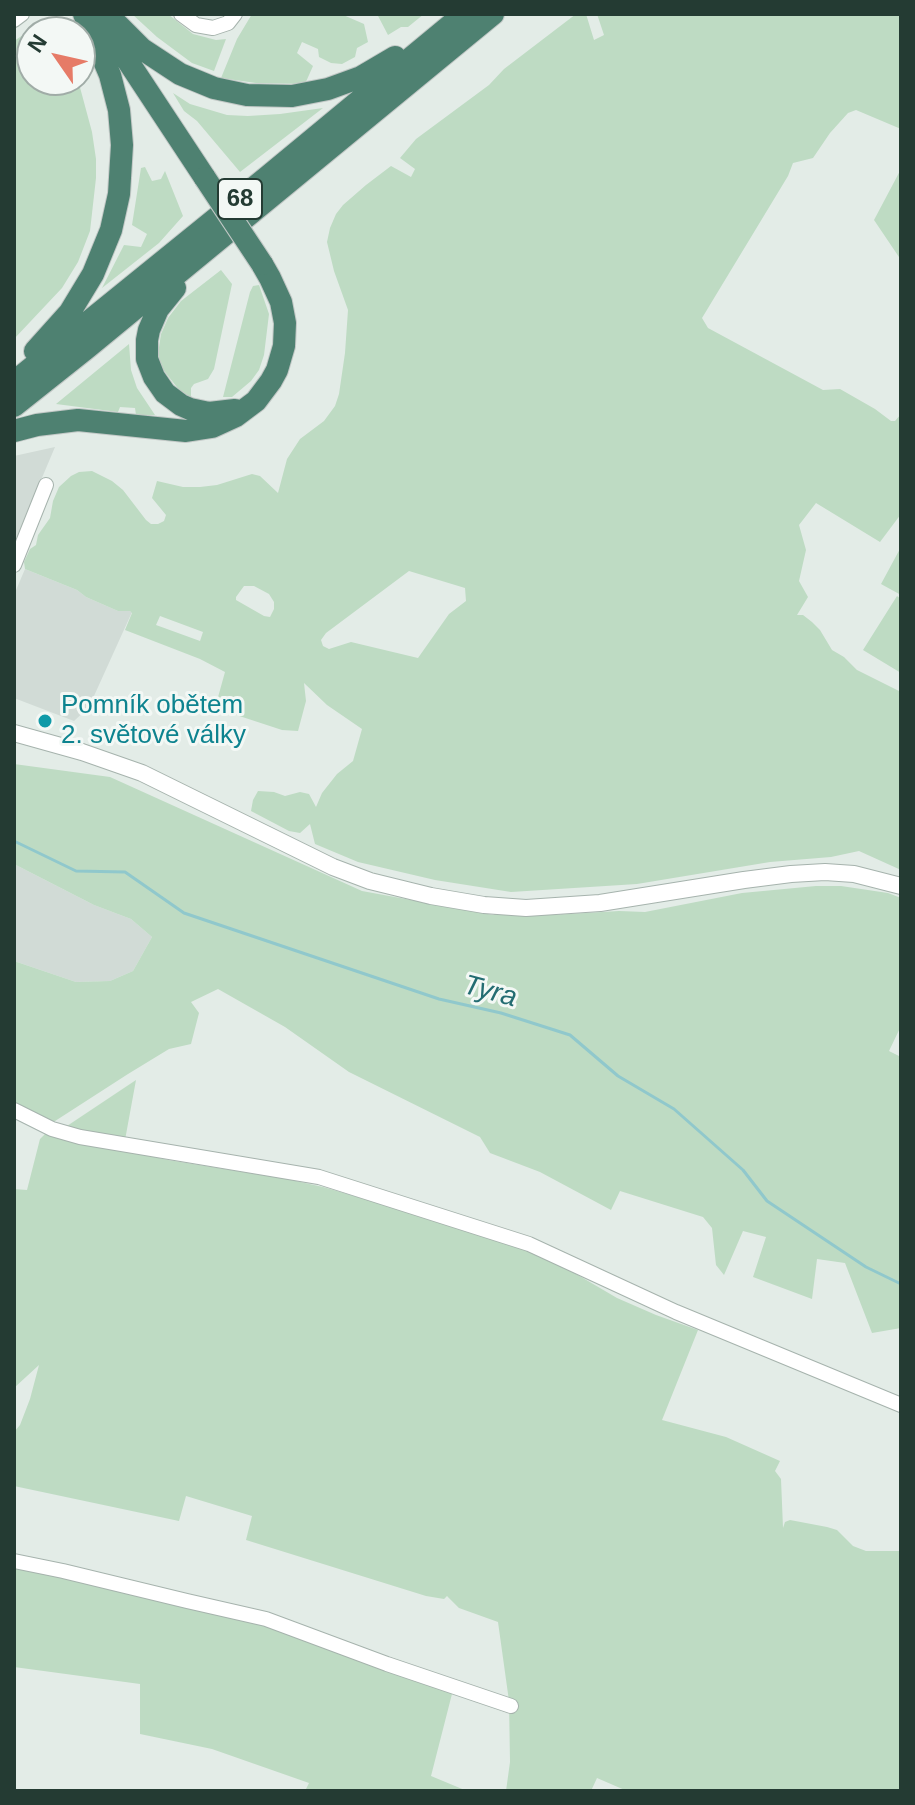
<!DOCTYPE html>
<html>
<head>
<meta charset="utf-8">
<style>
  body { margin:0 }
  #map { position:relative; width:915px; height:1805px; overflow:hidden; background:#e3ece7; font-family:Helvetica,sans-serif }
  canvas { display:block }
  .frame { position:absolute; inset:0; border:16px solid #243b33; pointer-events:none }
  .north { position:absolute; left:16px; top:16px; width:80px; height:80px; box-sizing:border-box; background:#f3f8f5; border:2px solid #a0aca7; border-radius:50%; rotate:304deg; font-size:22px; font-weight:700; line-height:32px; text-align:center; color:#243b33 }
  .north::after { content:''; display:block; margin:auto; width:28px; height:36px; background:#e67b67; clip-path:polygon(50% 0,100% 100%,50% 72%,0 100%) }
</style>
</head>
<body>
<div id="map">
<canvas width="915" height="1805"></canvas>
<div class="frame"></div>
<div class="north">N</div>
</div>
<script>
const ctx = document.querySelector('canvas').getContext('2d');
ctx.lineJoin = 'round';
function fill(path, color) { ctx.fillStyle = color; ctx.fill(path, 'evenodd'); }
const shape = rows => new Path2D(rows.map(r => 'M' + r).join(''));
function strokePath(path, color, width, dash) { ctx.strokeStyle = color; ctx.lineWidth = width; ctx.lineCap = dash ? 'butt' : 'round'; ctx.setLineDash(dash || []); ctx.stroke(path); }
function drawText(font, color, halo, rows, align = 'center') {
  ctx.font = font + ' Helvetica,sans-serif'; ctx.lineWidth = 6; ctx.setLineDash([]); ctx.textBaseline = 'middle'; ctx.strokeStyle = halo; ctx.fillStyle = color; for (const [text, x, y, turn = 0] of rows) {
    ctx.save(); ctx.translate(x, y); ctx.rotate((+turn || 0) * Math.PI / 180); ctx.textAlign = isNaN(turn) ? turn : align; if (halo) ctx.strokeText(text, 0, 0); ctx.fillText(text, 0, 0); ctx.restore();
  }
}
const built = shape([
  [55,447,14,544,14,456],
  [25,569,77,590,86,597,118,611,127,610,132,612,89,707,74,721,14,698,14,595],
  [14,864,94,905,131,919,152,937,133,971,110,981,76,982,14,961]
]);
const green = shape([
  [132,14,168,14,193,34,216,40,226,39,214,71,192,63,157,37],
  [252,14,341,14,364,24,368,42,357,48,355,57,342,64,331,63,319,57,318,49,302,42,297,53,313,66,305,84,256,83,221,78,237,39],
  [377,14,424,14,408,27,401,27,388,35],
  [576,14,586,14,594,40,604,35,597,14,901,14,901,129,856,110,848,113,830,133,813,158,793,163,788,176,702,318,708,328,823,390,840,389,875,409,891,421,895,421,901,414,901,514,880,542,816,503,799,525,806,550,799,581,808,597,797,615,803,615,812,622,820,630,832,650,844,657,857,670,901,692,901,870,859,851,831,857,770,862,637,884,511,892,435,880,358,862,315,844,310,824,300,833,289,831,251,811,253,800,258,791,274,792,285,796,300,792,309,794,316,807,322,793,337,774,353,761,362,729,327,705,304,683,306,701,298,731,282,730,215,708,225,672,200,659,125,630,132,613,130,611,118,611,86,597,77,590,25,569,24,562,30,549,36,545,38,535,50,518,53,501,59,487,71,476,79,472,92,471,112,481,123,490,146,520,151,524,158,524,164,521,166,515,152,498,157,481,183,487,200,487,217,485,252,474,260,476,278,493,287,459,300,439,324,421,335,406,339,394,345,353,348,310,334,271,327,242,330,228,336,214,343,205,366,185,391,166,411,177,415,169,400,158,416,139,489,85,504,69],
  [409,571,465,588,466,601,449,614,418,658,351,642,329,649,323,646,321,640,326,633],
  [244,586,254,586,269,594,274,602,274,609,270,617,264,616,236,600,236,597],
  [160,616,203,632,200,641,156,625],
  [29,31,32,32,32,80,78,80,92,132,96,159,96,178,90,231,78,262,62,288,14,339,14,41],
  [173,93,190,104,227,115,248,116,280,114,323,108,240,172,197,121,184,111],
  [145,167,152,181,161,179,165,171,183,216,159,243,102,288,124,245,141,247,147,234,132,225,141,168],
  [901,169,901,260,874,220],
  [221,270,232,284,214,369,208,379,194,384,191,388,191,399,180,391,161,367,158,354,161,334,168,318,181,301],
  [259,285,269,314,264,355,259,370,251,381,232,397,223,397,250,292,253,286],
  [129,344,131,370,137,388,155,415,136,415,135,408,120,407,118,412,56,404],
  [901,547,901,595,881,584],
  [897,596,901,599,901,673,863,650],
  [14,764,110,777,362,891,493,915,495,914,552,915,619,911,645,912,742,893,816,886,841,886,888,893,901,898,901,1026,889,1051,901,1057,901,1328,872,1333,845,1263,817,1259,812,1299,753,1277,766,1237,743,1231,724,1275,716,1265,712,1228,703,1217,620,1191,611,1210,540,1172,490,1153,480,1137,349,1072,285,1027,218,989,191,1002,199,1013,191,1044,169,1049,128,1074,52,1123,14,1106,14,961,76,982,110,981,133,971,152,937,131,919,94,905,14,864],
  [136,1080,125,1140,72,1130,67,1126],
  [46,1133,168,1160,287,1179,323,1187,441,1221,542,1254,617,1298,656,1315,698,1330,662,1420,726,1437,780,1461,775,1471,781,1479,783,1528,785,1522,790,1520,827,1527,837,1530,853,1546,866,1551,901,1551,901,1791,627,1791,597,1778,591,1791,506,1791,510,1762,509,1701,498,1622,459,1608,447,1596,444,1599,426,1596,246,1540,252,1516,186,1496,179,1521,14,1486,14,1432,20,1425,30,1399,39,1365,14,1388,14,1189,27,1190,40,1139],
  [14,1567,240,1617,453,1690,431,1776,467,1791,305,1791,309,1783,212,1749,140,1734,140,1684,14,1667]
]);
const stream = shape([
  [14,841,76,871,125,872,184,913,439,999,501,1013,570,1035,618,1076,674,1109,743,1170,767,1201,866,1267,901,1284]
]);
const minor = shape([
  [181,14,196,25,213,28,228,23,235,14],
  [14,20,22,14],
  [14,565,46,485],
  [14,1110,52,1129,80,1137,319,1177,529,1244,676,1312,901,1405],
  [14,1561,63,1571,187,1601,266,1619,387,1664,511,1706]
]);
const tertiary = shape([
  [14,733,82,752,142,773,333,867,370,881,431,896,484,905,526,908,600,903,744,880,791,874,825,872,854,874,901,886]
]);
const trunk = shape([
  [107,14,142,49,180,74,214,88,247,95,292,96,328,89,361,77,395,57],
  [104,25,205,178],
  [175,288,158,309,149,330,147,340,147,359,154,377,165,393,181,405,190,409,209,413,235,410],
  [35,351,70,312,93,274,111,230,119,194,122,145,119,110,110,75,84,14],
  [14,382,267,177,464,14],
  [14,406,87,348,493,14],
  [14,431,37,425,78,420,186,431,212,427,236,416,256,401,271,381,277,370,284,346,285,323,281,302,270,278,262,264]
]);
const trunkBridge = shape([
  [205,178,262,264]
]);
const markers = [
  [45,721,8,"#0f9aa8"]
];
const shields = [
  [240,199,44]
];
const shieldNames = [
  ["68",240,199]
];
const cultureNames = [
  ["Pomník obětem",61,706],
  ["2. světové války",61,736]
];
const waterNames = [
  ["Tyra",490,992,15]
];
fill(built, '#d1dbd6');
fill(green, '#bedbc3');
strokePath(stream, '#90c8cc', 3);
strokePath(minor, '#a6b3ad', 16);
strokePath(tertiary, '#a6b3ad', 18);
strokePath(trunk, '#c2c8c6', 24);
strokePath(minor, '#fff', 14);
strokePath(tertiary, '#fff', 16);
strokePath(trunk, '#4e8171', 22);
strokePath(trunkBridge, '#c2c8c6', 24, []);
strokePath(trunkBridge, '#4e8171', 22);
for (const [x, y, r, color] of markers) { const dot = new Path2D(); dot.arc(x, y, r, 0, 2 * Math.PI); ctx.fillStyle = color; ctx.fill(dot); strokePath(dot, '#f3f8f5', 3); }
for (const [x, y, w] of shields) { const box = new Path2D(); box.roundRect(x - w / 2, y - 20, w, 40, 6); ctx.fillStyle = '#f3f8f5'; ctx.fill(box); strokePath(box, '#243b33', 2); }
drawText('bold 24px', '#243b33', null, shieldNames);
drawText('26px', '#0d838f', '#f3f8f5', cultureNames, 'left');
drawText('italic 28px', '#236c72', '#f3f8f5', waterNames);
</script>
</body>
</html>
